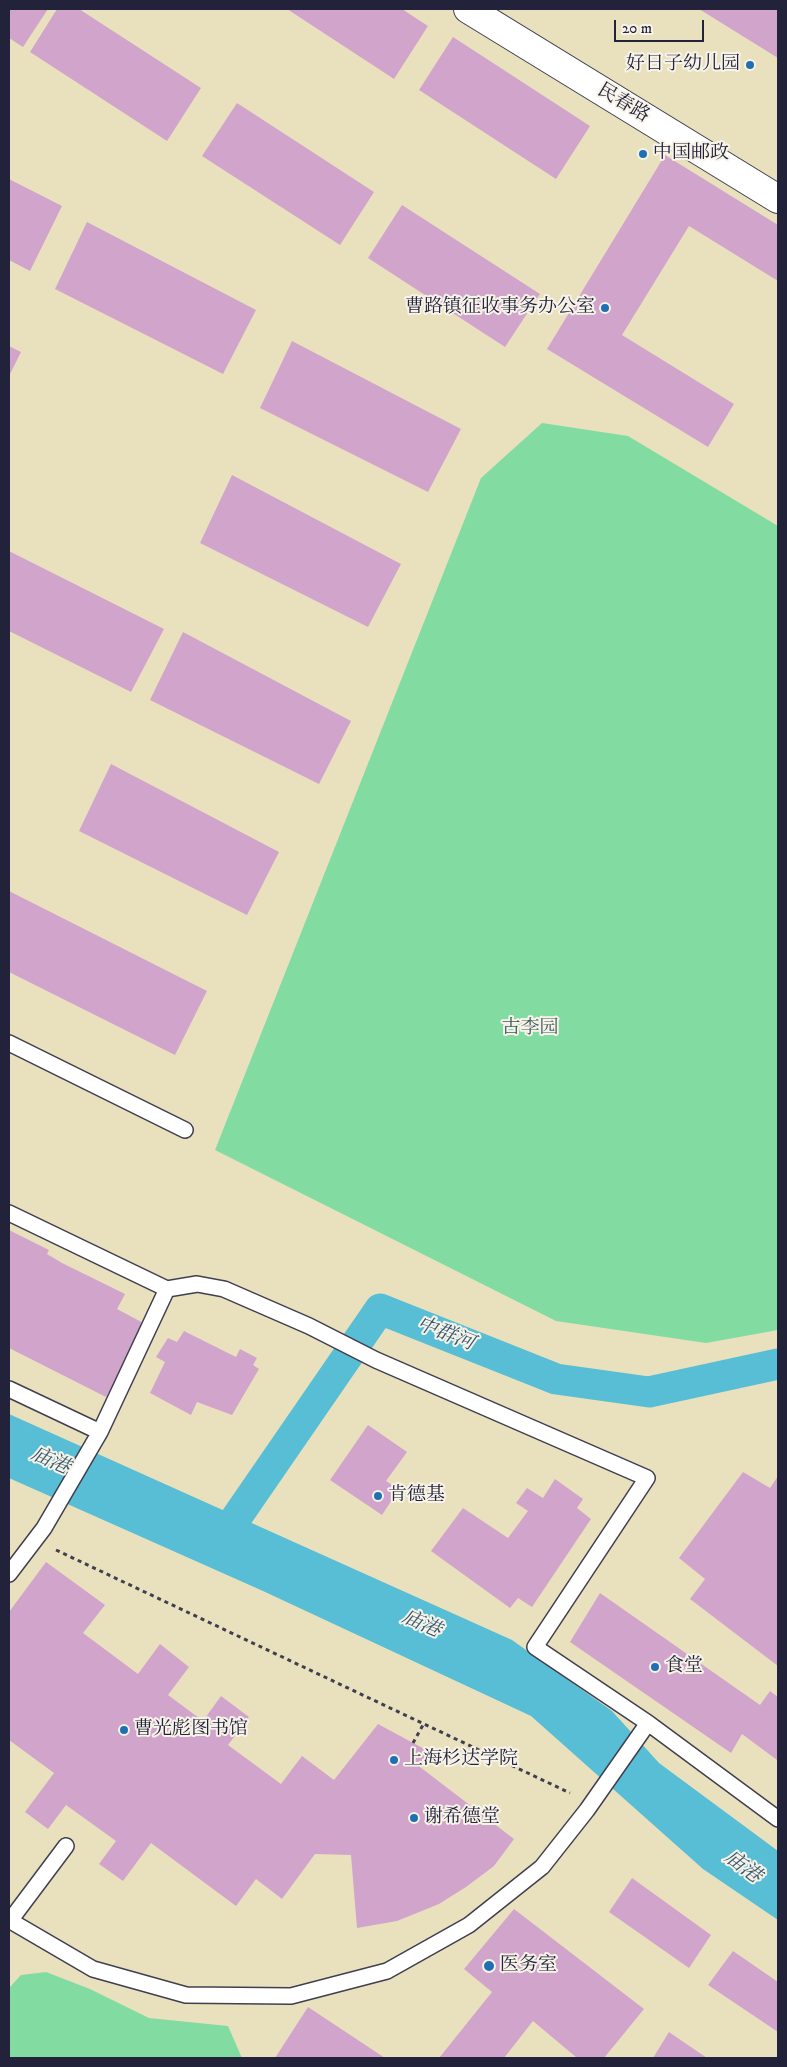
<!DOCTYPE html>
<html>
<head>
<meta charset="utf-8">
<style>
  body { margin:0 }
  #map { position:relative; width:787px; height:2067px; overflow:hidden; background:#e9e1be; font-family:"IM FELL DW Pica",serif }
  canvas { display:block }
  .frame { position:absolute; inset:0; border:10px solid #22223b; pointer-events:none }
  .scale { position:absolute; left:614px; top:20px; width:90px; height:22px; box-sizing:border-box; border:2px solid #22223b; border-top:0; padding-left:6px; font-size:15px; line-height:18px; white-space:nowrap; color:#22223b; -webkit-text-stroke:4px #f7f3e8; paint-order:stroke }
</style>
</head>
<body>
<div id="map">
<canvas width="787" height="2067"></canvas>
<div class="frame"></div>
<div class="scale">20 m</div>
</div>
<script>
const ctx = document.querySelector('canvas').getContext('2d');
ctx.lineJoin = 'round';
function fill(path, color) { ctx.fillStyle = color; ctx.fill(path, 'evenodd'); }
const shape = rows => new Path2D(rows.map(r => 'M' + r).join(''));
function strokePath(path, color, width, dash) { ctx.strokeStyle = color; ctx.lineWidth = width; ctx.lineCap = dash ? 'butt' : 'round'; ctx.setLineDash(dash || []); ctx.stroke(path); }
function drawText(font, color, halo, rows, align = 'center') {
  ctx.font = font + ' "IM FELL DW Pica","Noto Serif SC",serif'; ctx.lineWidth = 4; ctx.setLineDash([]); ctx.textBaseline = 'middle'; ctx.strokeStyle = halo; ctx.fillStyle = color; for (const [text, x, y, turn = 0] of rows) {
    ctx.save(); ctx.translate(x, y); ctx.rotate((+turn || 0) * Math.PI / 180); ctx.textAlign = isNaN(turn) ? turn : align; if (halo) ctx.strokeText(text, 0, 0); ctx.fillText(text, 0, 0); ctx.restore();
  }
}
const green = shape([
  [542,423,628,436,778,526,778,1330,706,1343,556,1321,215,1150,481,478],
  [46,1972,90,1989,149,2018,228,2026,242,2058,9,2058,9,1988,21,1975]
]);
const water = shape([
  [9,1414,512,1640,612,1711,659,1763,778,1851,778,1920,703,1869,531,1716,263,1591,9,1478]
]);
const canal = shape([
  [223,1537,380,1309,556,1379,649,1392,778,1364]
]);
const building = shape([
  [9,9,48,9,23,47,9,38],
  [57,9,79,9,201,88,167,141,30,52],
  [287,9,402,9,428,26,394,79],
  [699,9,778,9,778,58],
  [453,37,590,126,556,179,419,90],
  [237,103,374,192,340,245,202,156],
  [665,155,778,225,778,281,689,226,622,335,734,404,708,447,547,349],
  [9,179,62,206,30,271,9,260],
  [402,205,540,294,505,347,368,258],
  [87,222,256,310,223,374,55,289],
  [292,341,461,429,428,492,260,408],
  [9,346,21,352,9,376],
  [232,475,401,564,368,627,200,543],
  [9,551,164,629,131,692,9,631],
  [183,632,351,721,319,784,150,700],
  [111,764,279,852,247,915,79,831],
  [9,891,207,991,175,1055,9,972],
  [9,1230,49,1250,47,1254,62,1263,125,1294,117,1309,147,1325,106,1397,9,1348],
  [184,1331,236,1357,240,1349,257,1358,253,1365,259,1369,232,1415,197,1402,191,1415,150,1393,165,1362,156,1357,168,1338,177,1342],
  [368,1425,407,1452,386,1481,399,1489,382,1515,330,1480],
  [743,1472,770,1488,778,1476,778,1666,690,1599,705,1579,679,1558],
  [555,1479,583,1499,577,1508,591,1519,532,1607,518,1598,510,1608,431,1551,463,1508,508,1538,528,1511,516,1503,527,1488,543,1498],
  [46,1562,105,1605,83,1633,138,1674,160,1644,189,1667,168,1695,203,1721,221,1696,249,1717,228,1745,281,1784,302,1756,334,1780,378,1724,428,1751,420,1767,514,1839,494,1866,466,1887,439,1904,397,1921,357,1928,351,1855,315,1854,282,1899,256,1879,236,1906,151,1843,123,1881,99,1864,116,1841,66,1805,48,1829,25,1812,54,1773,9,1740,9,1612],
  [600,1593,760,1705,770,1691,778,1697,777,1760,742,1734,731,1753,570,1642],
  [632,1878,711,1935,689,1968,609,1912],
  [514,1909,644,2009,604,2058,577,2058,533,2021,504,2058,439,2058,492,1992,464,1969],
  [733,1951,778,1982,778,2032,708,1985],
  [308,2007,385,2058,275,2058],
  [669,2032,707,2058,653,2058]
]);
const path = shape([
  [56,1550,570,1793],
  [413,1743,423,1725]
]);
const service = shape([
  [9,1043,185,1130],
  [9,1213,167,1289,197,1284,224,1289,309,1326,376,1360,647,1478,535,1647,648,1723,778,1819],
  [9,1389,100,1432,167,1289],
  [9,1574,44,1528,100,1432],
  [9,1920,93,1969,186,1995,291,1996,387,1971,469,1925,542,1867,587,1810,648,1723],
  [9,1922,66,1846]
]);
const tertiary = shape([
  [468,9,778,199]
]);
const markers = [
  [750,65,5,"#1f6fb2"],
  [643,154,5,"#1f6fb2"],
  [605,308,5,"#1f6fb2"],
  [378,1496,5,"#1f6fb2"],
  [655,1667,5,"#1f6fb2"],
  [124,1730,5,"#1f6fb2"],
  [394,1760,5,"#1f6fb2"],
  [414,1818,5,"#1f6fb2"],
  [489,1966,6,"#1f6fb2"]
];
const poiNames = [
  ["好日子幼儿园",740,65,"right"],
  ["中国邮政",653,154],
  ["曹路镇征收事务办公室",595,308,"right"],
  ["肯德基",388,1496],
  ["食堂",665,1667],
  ["曹光彪图书馆",134,1730],
  ["上海杉达学院",404,1760],
  ["谢希德堂",424,1818],
  ["医务室",500,1966]
];
const streetNames = [
  ["民春路",623,104,31]
];
const parkNames = [
  ["古李园",530,1029]
];
const waterNames = [
  ["中群河",445,1335,21],
  ["庙港",50,1462,24],
  ["庙港",421,1625,24],
  ["庙港",742,1868,37]
];
fill(green, '#82dca2');
fill(water, '#57bed5');
strokePath(canal, '#57bed5', 31);
fill(building, '#d1a4cc');
strokePath(service, '#403f4f', 18);
strokePath(tertiary, '#403f4f', 30);
strokePath(path, '#403f4f', 3, [4, 4]);
strokePath(service, '#fff', 15);
strokePath(tertiary, '#fff', 28);
for (const [x, y, r, color] of markers) { const dot = new Path2D(); dot.arc(x, y, r, 0, 2 * Math.PI); ctx.fillStyle = color; ctx.fill(dot); strokePath(dot, '#f7f3e8', 2); }
drawText('19px', '#22223b', '#f7f3e8', poiNames, 'left');
drawText('19px', '#22223b', '#f7f3e8', streetNames);
drawText('19px', '#3f5a5a', '#f7f3e8', parkNames);
drawText('italic 20px', '#355971', '#f7f3e8', waterNames);
</script>
</body>
</html>
